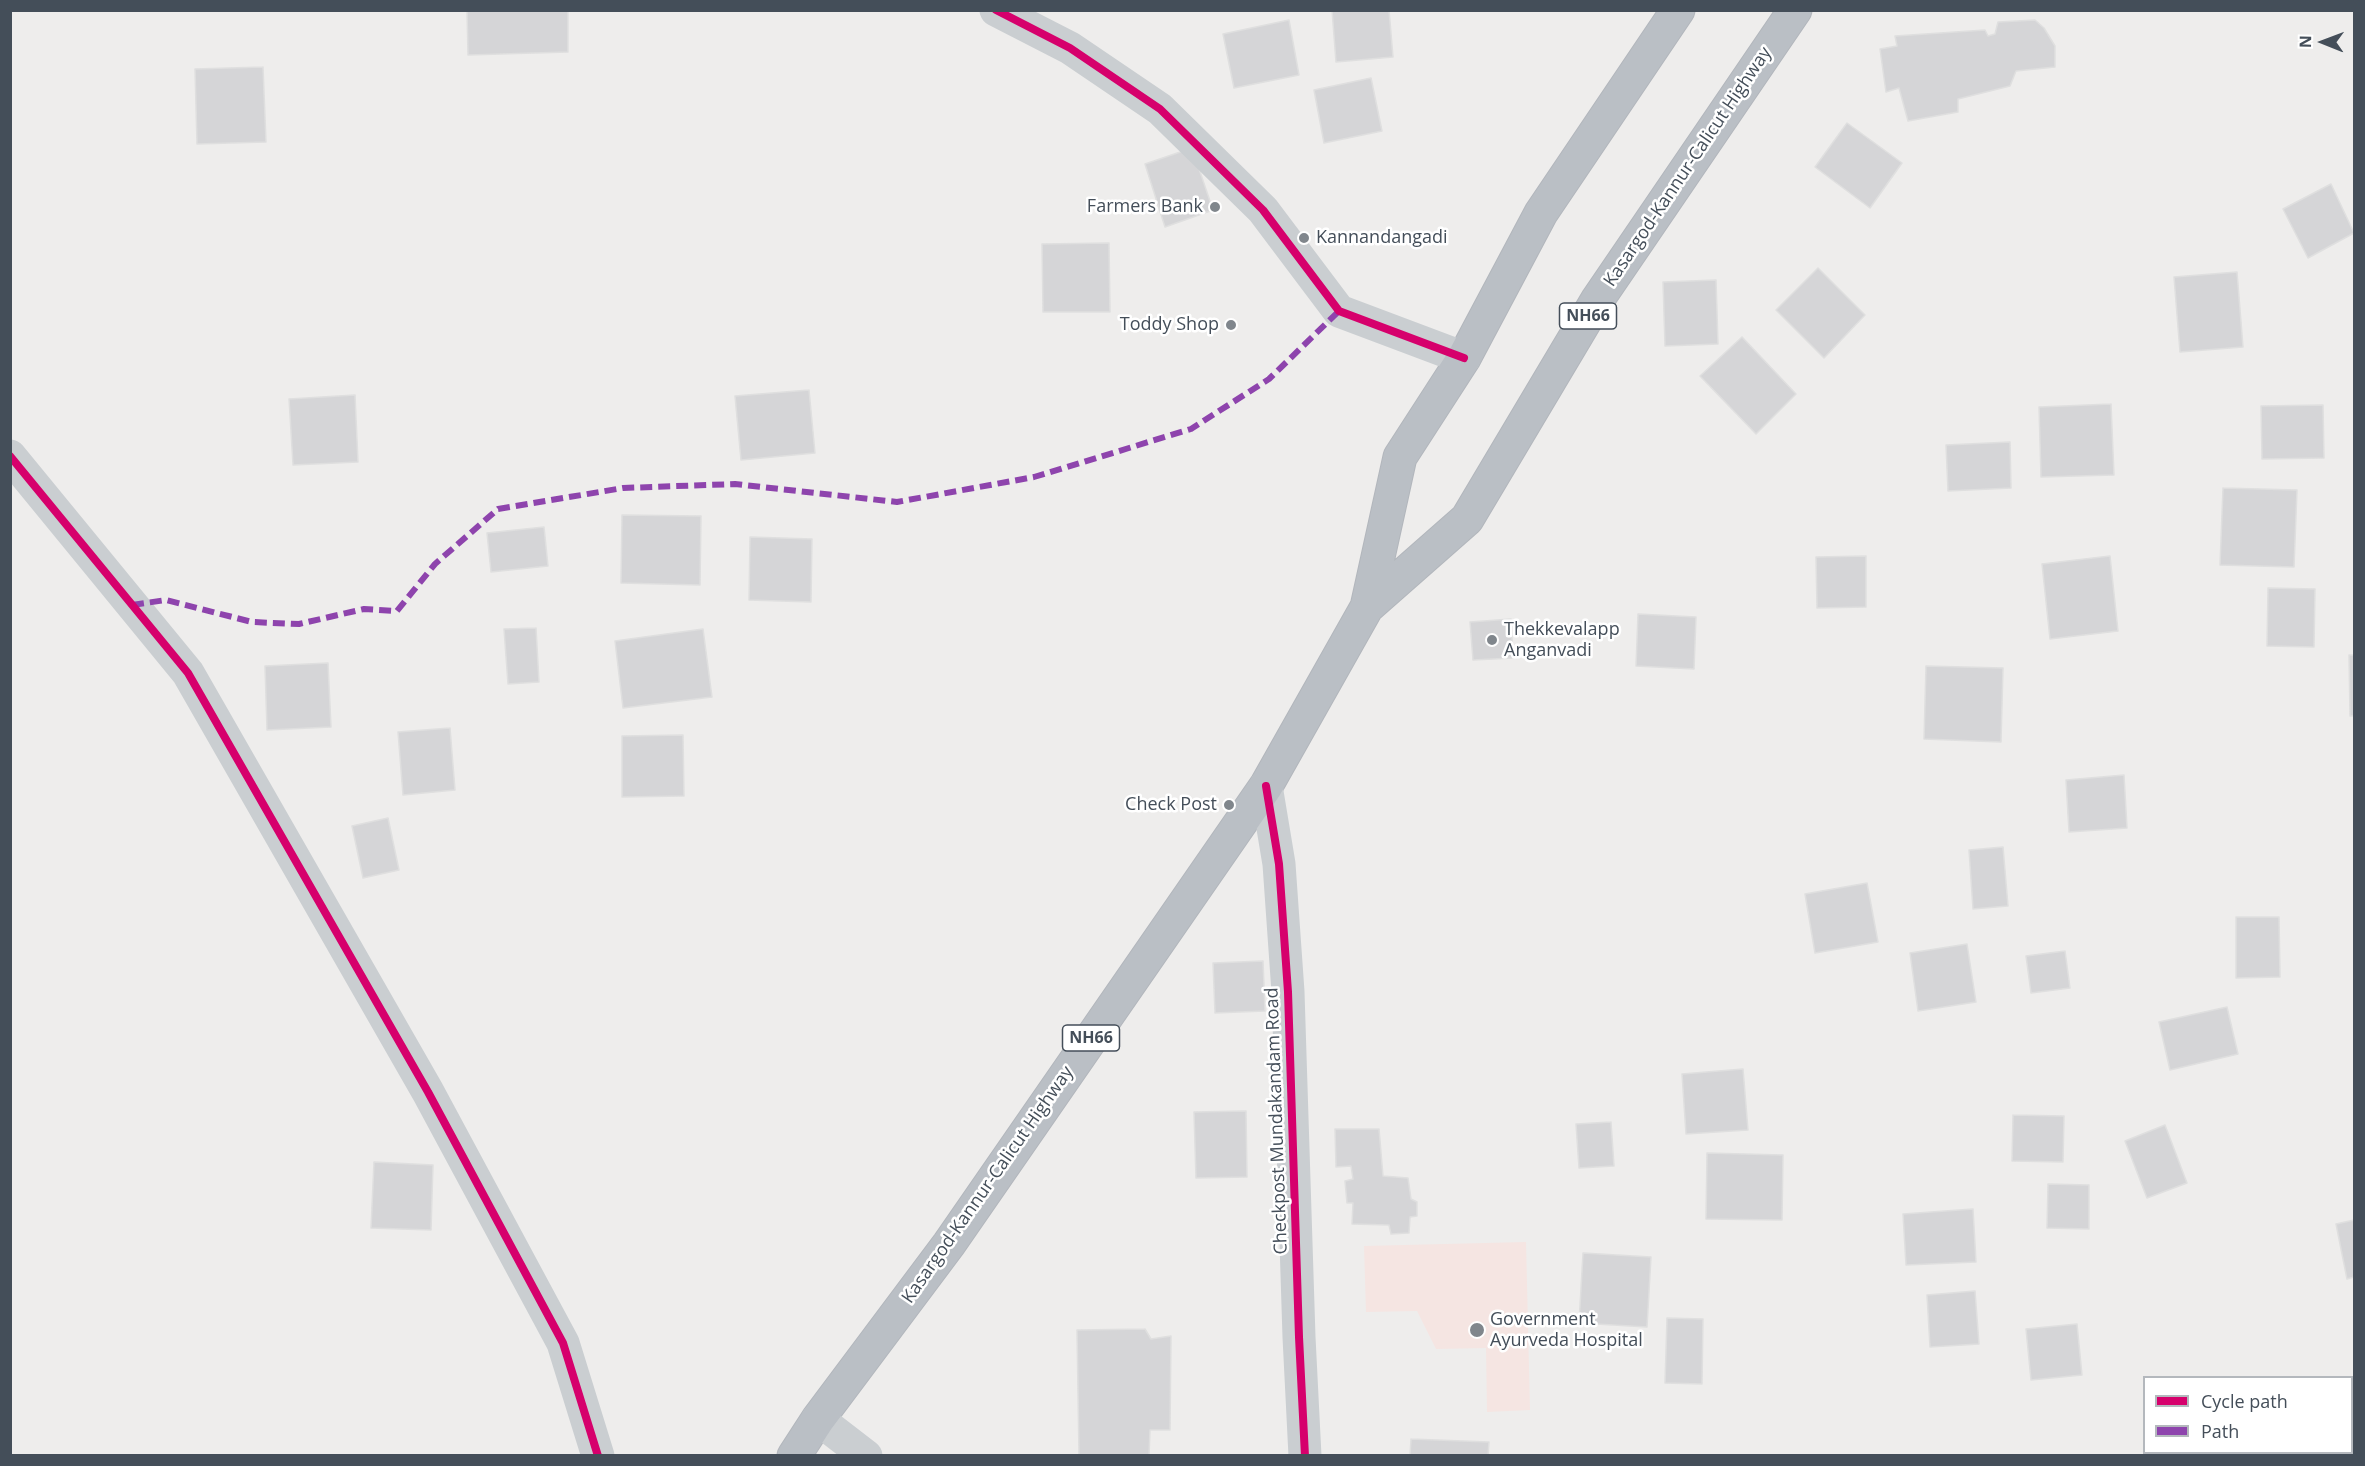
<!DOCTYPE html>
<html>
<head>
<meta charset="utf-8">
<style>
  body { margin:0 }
  #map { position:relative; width:2365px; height:1466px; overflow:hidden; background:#eeedec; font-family:"Open Sans",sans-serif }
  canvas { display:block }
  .frame { position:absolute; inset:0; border:12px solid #444e59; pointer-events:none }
  .legend { position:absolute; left:2143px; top:1376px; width:210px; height:78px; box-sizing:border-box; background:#fff; border:2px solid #b4b8bd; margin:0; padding:8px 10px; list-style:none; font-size:18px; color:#444e59 }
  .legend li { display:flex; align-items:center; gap:12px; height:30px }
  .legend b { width:30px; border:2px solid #b4b8bd }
  .north { position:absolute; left:2293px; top:12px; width:60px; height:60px; -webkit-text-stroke:4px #fff; paint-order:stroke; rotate:271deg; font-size:16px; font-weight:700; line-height:24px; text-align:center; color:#444e59 }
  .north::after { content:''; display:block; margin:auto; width:21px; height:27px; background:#444e59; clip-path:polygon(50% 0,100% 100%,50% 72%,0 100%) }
</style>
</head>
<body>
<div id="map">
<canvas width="2365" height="1466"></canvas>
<div class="frame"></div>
<ul class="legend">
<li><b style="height:8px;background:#d6006c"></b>Cycle path</li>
<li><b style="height:8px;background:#8e44ad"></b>Path</li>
</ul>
<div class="north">N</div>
</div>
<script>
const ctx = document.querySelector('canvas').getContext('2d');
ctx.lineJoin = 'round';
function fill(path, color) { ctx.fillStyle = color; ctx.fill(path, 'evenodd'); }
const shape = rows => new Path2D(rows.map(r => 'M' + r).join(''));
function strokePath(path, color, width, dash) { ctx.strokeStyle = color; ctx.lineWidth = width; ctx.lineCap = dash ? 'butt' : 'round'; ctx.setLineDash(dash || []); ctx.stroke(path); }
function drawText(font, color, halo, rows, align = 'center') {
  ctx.font = font + ' "Open Sans",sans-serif'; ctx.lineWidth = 5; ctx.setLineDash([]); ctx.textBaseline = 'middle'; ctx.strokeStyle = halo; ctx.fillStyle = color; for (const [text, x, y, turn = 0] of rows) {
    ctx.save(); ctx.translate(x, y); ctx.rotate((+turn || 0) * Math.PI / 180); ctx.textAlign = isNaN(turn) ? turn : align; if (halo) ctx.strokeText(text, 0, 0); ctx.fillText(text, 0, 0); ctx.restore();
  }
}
const medical = shape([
  [1526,1242,1530,1410,1487,1412,1486,1348,1436,1349,1417,1311,1366,1312,1364,1246]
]);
const building = shape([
  [467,10,568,10,568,52,468,55,467,10],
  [1332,10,1389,10,1393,57,1336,62,1332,10],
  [1289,20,1299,75,1234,88,1223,34,1289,20],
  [2035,20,2044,28,2055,46,2055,67,2016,71,2010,86,1958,99,1958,112,1908,121,1899,88,1886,92,1880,49,1897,46,1895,36,1985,30,1988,36,1995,34,1998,22,2035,20],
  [263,67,266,142,197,144,195,69,263,67],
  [1371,78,1382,131,1324,143,1314,90,1371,78],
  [1847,123,1902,163,1870,208,1815,167,1847,123],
  [1192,148,1213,210,1165,227,1145,164,1192,148],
  [2331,184,2354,233,2308,258,2283,209,2331,184],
  [1109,243,1110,312,1043,312,1042,244,1109,243],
  [1818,268,1865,315,1824,358,1776,310,1818,268],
  [2237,272,2243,347,2180,352,2174,277,2237,272],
  [1716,280,1718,344,1665,346,1663,282,1716,280],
  [1742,337,1796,394,1756,434,1700,376,1742,337],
  [809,390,815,453,741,460,735,396,809,390],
  [355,395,358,462,293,465,289,399,355,395],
  [2111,404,2114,475,2041,477,2039,407,2111,404],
  [2323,405,2324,458,2262,459,2261,406,2323,405],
  [2010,442,2011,488,1948,491,1946,445,2010,442],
  [2223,488,2297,490,2294,567,2220,565,2223,488],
  [622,515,701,516,700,585,621,583,622,515],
  [544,527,548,566,491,572,487,533,544,527],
  [750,537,812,539,811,602,749,600,750,537],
  [1866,556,1866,607,1817,608,1816,557,1866,556],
  [2110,556,2118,631,2050,639,2042,564,2110,556],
  [2268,588,2315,589,2314,647,2267,646,2268,588],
  [1638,614,1696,617,1694,669,1636,666,1638,614],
  [1511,619,1513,658,1473,660,1470,622,1511,619],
  [536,628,539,682,508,684,504,629,536,628],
  [703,629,712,697,623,708,615,641,703,629],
  [2349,655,2354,655,2354,716,2350,716,2349,655],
  [328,663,331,727,267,730,265,666,328,663],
  [1926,666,2003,668,2001,742,1924,739,1926,666],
  [450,728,455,790,403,795,398,732,450,728],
  [683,735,684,796,622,797,622,736,683,735],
  [2124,775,2127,828,2069,832,2066,780,2124,775],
  [388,818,399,870,363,878,352,826,388,818],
  [2003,847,2008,906,1973,909,1969,850,2003,847],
  [1867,883,1878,942,1815,953,1805,894,1867,883],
  [2236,917,2279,917,2280,977,2236,978,2236,917],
  [1967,944,1976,1002,1918,1011,1910,953,1967,944],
  [2065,951,2070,988,2031,993,2026,956,2065,951],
  [1263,961,1265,1011,1215,1013,1213,963,1263,961],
  [2227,1007,2238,1054,2170,1070,2159,1022,2227,1007],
  [1743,1069,1748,1130,1686,1134,1682,1074,1743,1069],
  [1246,1111,1247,1177,1196,1178,1194,1112,1246,1111],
  [2013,1115,2064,1116,2063,1162,2012,1161,2013,1115],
  [1611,1122,1614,1166,1579,1168,1576,1124,1611,1122],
  [2165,1125,2187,1183,2147,1198,2125,1141,2165,1125],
  [1335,1129,1379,1129,1383,1176,1408,1178,1411,1199,1417,1202,1417,1216,1410,1217,1409,1233,1391,1234,1389,1225,1352,1224,1353,1203,1347,1203,1345,1181,1353,1179,1351,1166,1336,1167,1335,1129],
  [1707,1153,1783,1155,1782,1220,1706,1219,1707,1153],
  [374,1162,433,1165,431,1230,371,1228,374,1162],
  [2048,1184,2089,1185,2089,1229,2047,1228,2048,1184],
  [1973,1209,1976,1262,1906,1265,1903,1214,1973,1209],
  [2354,1220,2354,1277,2347,1279,2336,1224,2354,1220],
  [1583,1253,1651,1257,1647,1327,1579,1323,1583,1253],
  [1975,1291,1979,1344,1930,1347,1927,1295,1975,1291],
  [1667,1318,1703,1319,1702,1384,1665,1383,1667,1318],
  [2077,1324,2082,1375,2031,1380,2026,1329,2077,1324],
  [1145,1329,1151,1339,1171,1336,1170,1430,1150,1430,1149,1456,1079,1456,1077,1330,1145,1329],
  [1411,1439,1489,1442,1488,1456,1410,1456,1411,1439]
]);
const minor = shape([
  [996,10,1070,48,1160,109,1263,210,1339,311,1464,358],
  [10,456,188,673,428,1092,563,1343,598,1456],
  [1266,786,1279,864,1288,992,1299,1337,1305,1456],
  [818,1419,866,1456]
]);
const highway = shape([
  [1367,607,1467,519,1598,299,1795,10],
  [794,1456,818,1419,949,1244,1266,786,1367,607,1400,457,1464,358,1541,213,1678,10]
]);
const quiet = shape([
  [132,605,166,600,252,622,299,624,364,609,397,611,435,564,498,509,623,488,735,484,897,502,1034,477,1191,429,1269,379,1339,311]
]);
const cycleway = shape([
  [996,10,1070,48,1160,109,1263,210,1339,311,1464,358],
  [10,456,188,673,428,1092,563,1343,598,1456],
  [1266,786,1279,864,1288,992,1299,1337,1305,1456]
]);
const markers = [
  [1215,207,6,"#80868c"],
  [1304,238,6,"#80868c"],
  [1231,325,6,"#80868c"],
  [1492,640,6,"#80868c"],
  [1229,805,6,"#80868c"],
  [1477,1330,8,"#80868c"]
];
const shields = [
  [1588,316,57],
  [1091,1038,57]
];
const shieldNames = [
  ["NH66",1588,316],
  ["NH66",1091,1038]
];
const streetNames = [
  ["Kasargod-Kannur-Calicut Highway",1688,167,-56],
  ["Checkpost Mundakandam Road",1277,1121,-92],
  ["Kasargod-Kannur-Calicut Highway",988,1185,-55]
];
const poiNames = [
  ["Farmers Bank",1203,207],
  ["Kannandangadi",1316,238,"left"],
  ["Toddy Shop",1219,325],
  ["Thekkevalapp",1504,630,"left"],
  ["Anganvadi",1504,651,"left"],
  ["Check Post",1217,805],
  ["Government",1490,1320,"left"],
  ["Ayurveda Hospital",1490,1341,"left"]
];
fill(medical, '#f5e5e2');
fill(building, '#d5d5d7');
strokePath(building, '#dfdfdf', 1.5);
strokePath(highway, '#b2b6bc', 35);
strokePath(minor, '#caced1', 33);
strokePath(highway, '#babfc5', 33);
strokePath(quiet, '#8e44ad', 6, [12, 6]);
strokePath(cycleway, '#d6006c', 8);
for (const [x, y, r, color] of markers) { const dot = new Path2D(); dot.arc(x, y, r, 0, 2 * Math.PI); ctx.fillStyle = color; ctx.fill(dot); strokePath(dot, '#fff', 2); }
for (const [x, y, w] of shields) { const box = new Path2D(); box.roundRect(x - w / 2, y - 13, w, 26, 4.5); ctx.fillStyle = '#fff'; ctx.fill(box); strokePath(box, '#444e59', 1.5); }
drawText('bold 16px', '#444e59', null, shieldNames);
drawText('18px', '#444e59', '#fff', streetNames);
drawText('18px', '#444e59', '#fff', poiNames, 'right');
</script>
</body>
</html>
